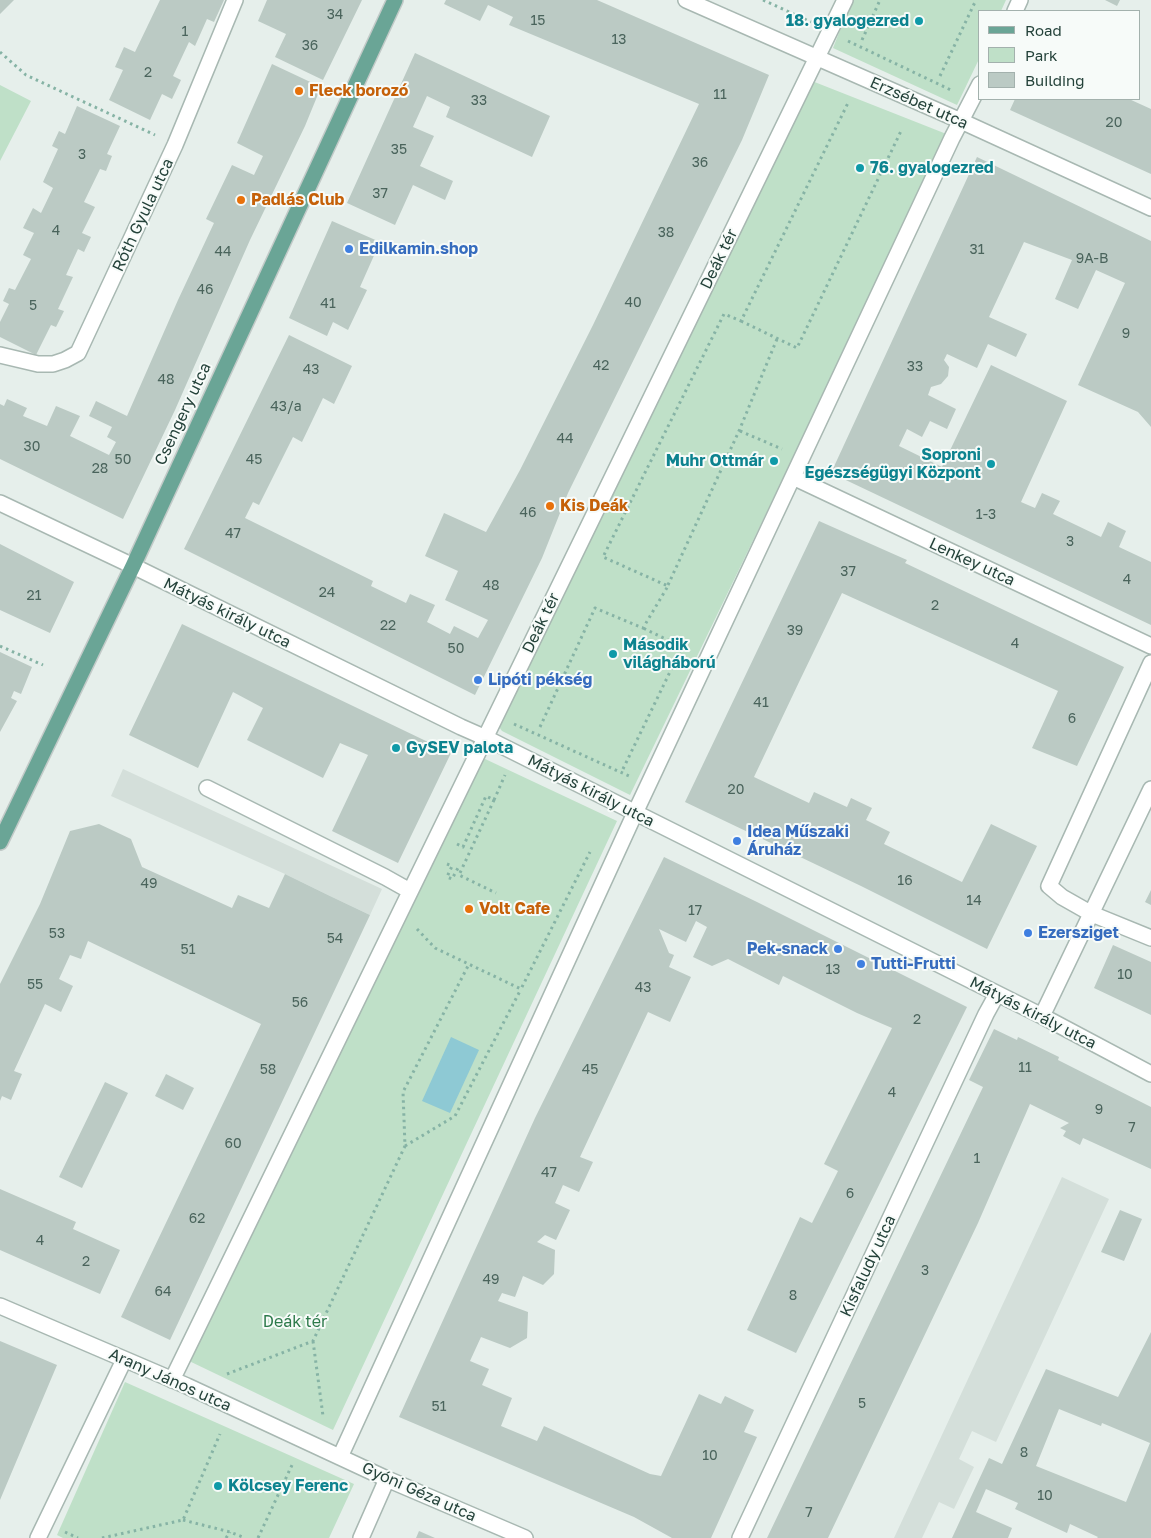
<!DOCTYPE html>
<html>
<head>
<meta charset="utf-8">
<style>
  body { margin:0 }
  #map { position:relative; width:1151px; height:1538px; overflow:hidden; background:#e6efeb; font-family:"Golos Text",sans-serif }
  canvas { display:block }
  .legend { position:absolute; left:978px; top:10px; width:162px; height:90px; box-sizing:border-box; background:#f7fbf9; border:1px solid #a3b1ad; margin:0; padding:6px 9px; list-style:none; font-size:15px; color:#24423a }
  .legend li { display:flex; align-items:center; gap:10px; height:25px }
  .legend b { width:25px; border:1px solid #a3b1ad }
</style>
</head>
<body>
<div id="map">
<canvas width="1151" height="1538"></canvas>
<ul class="legend">
<li><b style="height:6px;background:#6aa596"></b>Road</li>
<li><b style="height:14px;background:#bfe0c8"></b>Park</li>
<li><b style="height:14px;background:#bbcac4"></b>Building</li>
</ul>
</div>
<script>
const ctx = document.querySelector('canvas').getContext('2d');
ctx.lineJoin = 'round';
function fill(path, color) { ctx.fillStyle = color; ctx.fill(path, 'evenodd'); }
const shape = rows => new Path2D(rows.map(r => 'M' + r).join(''));
function strokePath(path, color, width, dash) { ctx.strokeStyle = color; ctx.lineWidth = width; ctx.lineCap = dash ? 'butt' : 'round'; ctx.setLineDash(dash || []); ctx.stroke(path); }
function drawText(font, color, halo, rows, align = 'center') {
  ctx.font = font + ' "Golos Text",sans-serif'; ctx.lineWidth = 4; ctx.setLineDash([]); ctx.textBaseline = 'middle'; ctx.strokeStyle = halo; ctx.fillStyle = color; for (const [text, x, y, turn = 0] of rows) {
    ctx.save(); ctx.translate(x, y); ctx.rotate((+turn || 0) * Math.PI / 180); ctx.textAlign = isNaN(turn) ? turn : align; if (halo) ctx.strokeText(text, 0, 0); ctx.fillText(text, 0, 0); ctx.restore();
  }
}
const built = shape([
  [123,769,382,889,370,915,330,896,285,874,111,796],
  [1062,1177,1109,1199,996,1442,972,1431,959,1459,974,1467,954,1509,939,1502,922,1538,894,1538]
]);
const green = shape([
  [852,0,1006,0,1001,11,980,11,980,57,957,105,833,48],
  [812,81,949,135,630,795,502,731,499,727],
  [0,85,31,101,0,161],
  [483,758,617,821,333,1430,187,1360],
  [125,1382,354,1484,329,1538,63,1538,57,1535]
]);
const water = shape([
  [451,1037,479,1050,450,1113,422,1101]
]);
const building = shape([
  [0,0,14,0,0,14],
  [160,0,224,0,214,22,207,19,195,46,189,42,173,76,181,80,172,99,162,94,150,120,109,100,123,70,115,67,124,47,135,52],
  [267,0,362,0,323,80,275,57,286,34,258,21],
  [446,0,597,0,769,75,742,140,568,493,542,558,475,695,184,549,289,335,352,366,334,404,323,398,302,442,293,437,259,505,253,502,245,518,373,581,371,586,406,603,410,594,435,605,427,622,450,634,454,626,478,638,488,620,445,600,458,571,425,556,444,513,486,532,520,470,593,325,699,104,509,25,513,17,488,5,480,21,444,4],
  [1105,0,1120,0,1117,6],
  [415,53,550,116,532,157,446,117,450,107,427,96,413,127,434,136,420,166,453,181,445,200,413,185,395,225,347,203],
  [272,64,321,87,305,126,250,240,175,410,123,519,0,459,0,404,4,406,7,399,27,408,23,416,47,426,56,406,80,416,70,436,109,455,116,442,107,437,112,427,89,416,96,401,127,416,178,300,214,223,206,219,232,165,254,175,263,156,237,143],
  [1015,99,1129,99,1151,109,1151,174,1010,110],
  [77,106,120,126,107,154,112,156,106,171,100,169,84,202,95,207,82,233,91,237,84,252,78,249,66,275,73,277,58,309,64,311,56,327,51,325,36,355,0,337,0,322,9,304,3,301,9,288,15,290,31,259,23,255,34,233,23,228,33,208,41,213,53,188,43,182,58,149,52,146,59,131,65,134],
  [977,157,1151,241,1151,427,1138,412,1078,385,1125,283,1096,270,1078,309,1055,299,1072,260,1024,242,989,317,1027,334,1016,357,988,344,977,368,947,354,944,360,949,367,948,376,941,384,931,387,928,395,956,409,947,429,930,421,922,437,907,429,899,446,942,467,991,365,1067,401,1021,502,1035,508,1042,493,1060,501,1053,514,1101,537,1108,522,1126,531,1119,547,1151,562,1151,625,831,473],
  [332,221,380,242,360,287,367,290,348,330,333,322,327,336,289,318],
  [819,521,907,560,905,563,1124,667,1077,766,1032,748,1058,691,842,593,800,680,754,777,809,803,814,792,847,807,851,798,872,808,866,820,890,832,884,844,962,882,991,824,1037,846,987,949,861,886,685,802],
  [0,544,74,582,50,633,0,610],
  [182,624,451,753,398,863,332,831,368,755,340,743,323,778,247,740,263,708,233,692,198,768,129,735],
  [0,652,32,667,21,694,14,691,11,698,17,701,0,732],
  [99,824,131,839,142,867,232,908,238,895,269,908,285,874,330,896,370,915,170,1340,121,1317,261,1024,88,941,81,959,70,955,59,979,73,986,61,1012,45,1004,14,1071,22,1074,11,1100,2,1096,0,1101,0,984,40,904,70,831],
  [664,857,757,902,967,1007,796,1353,747,1330,800,1217,812,1223,838,1171,824,1164,892,1028,857,1013,783,976,779,985,728,959,712,966,693,957,707,927,696,921,686,942,659,929,669,953,674,955,669,967,691,977,670,1022,648,1012,580,1157,593,1162,579,1192,563,1185,555,1203,570,1210,556,1240,545,1235,537,1242,555,1250,554,1274,543,1285,523,1276,515,1297,502,1293,498,1301,528,1312,527,1338,510,1348,481,1337,470,1361,489,1369,482,1385,512,1398,501,1426,537,1441,544,1426,650,1474,661,1476,699,1394,721,1404,725,1396,754,1410,744,1432,757,1437,711,1538,672,1538,634,1517,399,1417,535,1118],
  [1151,890,1151,905,1145,902],
  [1113,945,1151,962,1151,1015,1094,988],
  [994,1029,1017,1040,1018,1037,1059,1057,1058,1060,1151,1107,1151,1169,1083,1138,1080,1145,1063,1136,1066,1131,1060,1128,1069,1123,1030,1104,978,1223,828,1538,767,1538,983,1087,969,1080],
  [166,1074,194,1088,183,1110,155,1096],
  [105,1082,128,1093,82,1188,59,1177],
  [0,1189,76,1222,73,1229,120,1250,100,1294,0,1250],
  [1120,1210,1142,1219,1124,1261,1101,1252],
  [1151,1332,1151,1538,1097,1538,1098,1537,1070,1524,1067,1533,1015,1509,1018,1503,986,1489,976,1512,1012,1528,1008,1538,952,1538,989,1458,1002,1464,1046,1369,1118,1397],
  [1059,1409,1101,1426,1102,1423,1150,1443,1126,1502,1036,1466],
  [0,1341,57,1365,0,1500],
  [419,1531,435,1538,416,1538]
]);
const path = shape([
  [763,0,811,22],
  [862,40,880,0],
  [848,41,953,91],
  [0,52,26,75,155,135],
  [940,76,976,0],
  [741,321,797,348,902,129],
  [740,431,782,449],
  [668,585,739,431,777,339],
  [0,646,43,665],
  [514,724,629,776],
  [540,727,595,608,643,628,668,586,603,557,724,314,741,321,848,103],
  [623,769,682,647,643,628],
  [494,800,505,775],
  [457,844,463,847,486,796,494,800,459,875,496,893],
  [447,864,452,866,447,877,452,879,458,868,461,870],
  [417,929,435,948,521,989,590,852],
  [405,1146,455,1116,521,989],
  [313,1341,323,1416],
  [227,1374,313,1341,405,1146,403,1092,469,964],
  [183,1520,230,1532,245,1538],
  [65,1532,78,1538],
  [102,1538,183,1520,220,1434],
  [226,1538,230,1532],
  [258,1538,292,1465]
]);
const minor = shape([
  [686,0,961,121,1151,208],
  [1015,11,1020,0],
  [0,355,38,364,53,364,65,360,78,353,175,145,235,0],
  [793,477,1151,646],
  [0,503,133,566,461,727,486,738,1042,1016,1151,1074],
  [1151,663,1049,886,1062,897,1092,914,1151,938],
  [207,788,385,877,410,891],
  [1042,1016,1151,789],
  [0,1306,187,1386,387,1479,525,1538],
  [172,1380,845,0],
  [340,1457,635,813,952,138,980,84],
  [38,1538,124,1360],
  [361,1538,387,1479],
  [740,1538,986,1014,997,994]
]);
const major = shape([
  [0,842,133,566,395,0]
]);
const markers = [
  [919,21,5,"#0f9aa8"],
  [299,91,5,"#e8710a"],
  [860,168,5,"#0f9aa8"],
  [241,200,5,"#e8710a"],
  [349,249,5,"#3f7fe0"],
  [774,461,5,"#0f9aa8"],
  [991,464,5,"#0f9aa8"],
  [550,506,5,"#e8710a"],
  [613,654,5,"#0f9aa8"],
  [478,680,5,"#3f7fe0"],
  [396,748,5,"#0f9aa8"],
  [737,841,5,"#3f7fe0"],
  [469,909,5,"#e8710a"],
  [1028,933,5,"#3f7fe0"],
  [838,949,5,"#3f7fe0"],
  [861,964,5,"#3f7fe0"],
  [218,1486,5,"#0f9aa8"]
];
const numberNames = [
  ["34",335,15],
  ["15",538,21],
  ["1",185,32],
  ["13",619,40],
  ["36",310,46],
  ["2",148,73],
  ["11",720,95],
  ["33",479,101],
  ["20",1114,123],
  ["35",399,150],
  ["3",82,155],
  ["36",700,163],
  ["37",380,194],
  ["4",56,231],
  ["38",666,233],
  ["31",977,250],
  ["44",223,252],
  ["9A-B",1092,259],
  ["46",205,290],
  ["40",633,303],
  ["41",328,304],
  ["5",33,306],
  ["9",1126,334],
  ["42",601,366],
  ["33",915,367],
  ["43",311,370],
  ["48",166,380],
  ["43/a",286,407],
  ["44",565,439],
  ["30",32,447],
  ["50",123,460],
  ["45",254,460],
  ["28",100,469],
  ["46",528,513],
  ["1-3",986,515],
  ["47",233,534],
  ["3",1070,542],
  ["37",848,572],
  ["4",1127,580],
  ["48",491,586],
  ["24",327,593],
  ["21",34,596],
  ["2",935,606],
  ["22",388,626],
  ["39",795,631],
  ["4",1015,644],
  ["50",456,649],
  ["41",761,703],
  ["6",1072,719],
  ["20",736,790],
  ["16",905,881],
  ["49",149,884],
  ["14",974,901],
  ["17",695,911],
  ["53",57,934],
  ["54",335,939],
  ["51",188,950],
  ["13",833,970],
  ["10",1125,975],
  ["55",35,985],
  ["43",643,988],
  ["56",300,1003],
  ["2",917,1020],
  ["11",1025,1068],
  ["58",268,1070],
  ["45",590,1070],
  ["4",892,1093],
  ["9",1099,1110],
  ["7",1132,1128],
  ["60",233,1144],
  ["1",977,1159],
  ["47",549,1173],
  ["6",850,1194],
  ["62",197,1219],
  ["4",40,1241],
  ["2",86,1262],
  ["3",925,1271],
  ["49",491,1280],
  ["64",163,1292],
  ["8",793,1296],
  ["5",862,1404],
  ["51",439,1407],
  ["8",1024,1453],
  ["10",710,1456],
  ["10",1045,1496],
  ["7",809,1513]
];
const cultureNames = [
  ["18. gyalogezred",909,21,"right"],
  ["76. gyalogezred",870,168],
  ["Soproni",981,455,"right"],
  ["Egészségügyi Központ",981,473,"right"],
  ["Muhr Ottmár",764,461,"right"],
  ["Második",623,645],
  ["világháború",623,663],
  ["GySEV palota",406,748],
  ["Kölcsey Ferenc",228,1486]
];
const foodNames = [
  ["Fleck borozó",309,91],
  ["Padlás Club",251,200],
  ["Kis Deák",560,506],
  ["Volt Cafe",479,909]
];
const streetNames = [
  ["Erzsébet utca",919,103,24],
  ["Róth Gyula utca",143,215,-65],
  ["Deák tér",719,259,-64],
  ["Csengery utca",183,414,-65],
  ["Lenkey utca",972,562,25],
  ["Mátyás király utca",227,613,26],
  ["Deák tér",541,623,-64],
  ["Mátyás király utca",591,791,27],
  ["Mátyás király utca",1033,1013,27],
  ["Kisfaludy utca",868,1266,-65],
  ["Arany János utca",170,1380,24],
  ["Gyóni Géza utca",419,1492,24]
];
const shopNames = [
  ["Edilkamin.shop",359,249],
  ["Lipóti pékség",488,680],
  ["Idea Műszaki",747,832],
  ["Áruház",747,850],
  ["Ezersziget",1038,933],
  ["Pek-snack",828,949,"right"],
  ["Tutti-Frutti",871,964]
];
const parkNames = [
  ["Deák tér",295,1322]
];
fill(built, '#d4dfda');
fill(green, '#bfe0c8');
fill(water, '#8ec9d4');
fill(building, '#bbcac4');
strokePath(minor, '#a8b8b2', 18);
strokePath(major, '#c2cac8', 18);
strokePath(path, '#86b3a5', 3, [2.5, 4]);
strokePath(minor, '#fff', 15);
strokePath(major, '#6aa596', 15);
for (const [x, y, r, color] of markers) { const dot = new Path2D(); dot.arc(x, y, r, 0, 2 * Math.PI); ctx.fillStyle = color; ctx.fill(dot); strokePath(dot, '#f7fbf9', 2); }
drawText('14px', '#4a645c', null, numberNames);
drawText('bold 16px', '#0d838f', '#f7fbf9', cultureNames, 'left');
drawText('bold 16px', '#c56008', '#f7fbf9', foodNames, 'left');
drawText('16px', '#24423a', '#f7fbf9', streetNames);
drawText('bold 16px', '#366cbe', '#f7fbf9', shopNames, 'left');
drawText('16px', '#2d7a4b', '#f7fbf9', parkNames);
</script>
</body>
</html>
